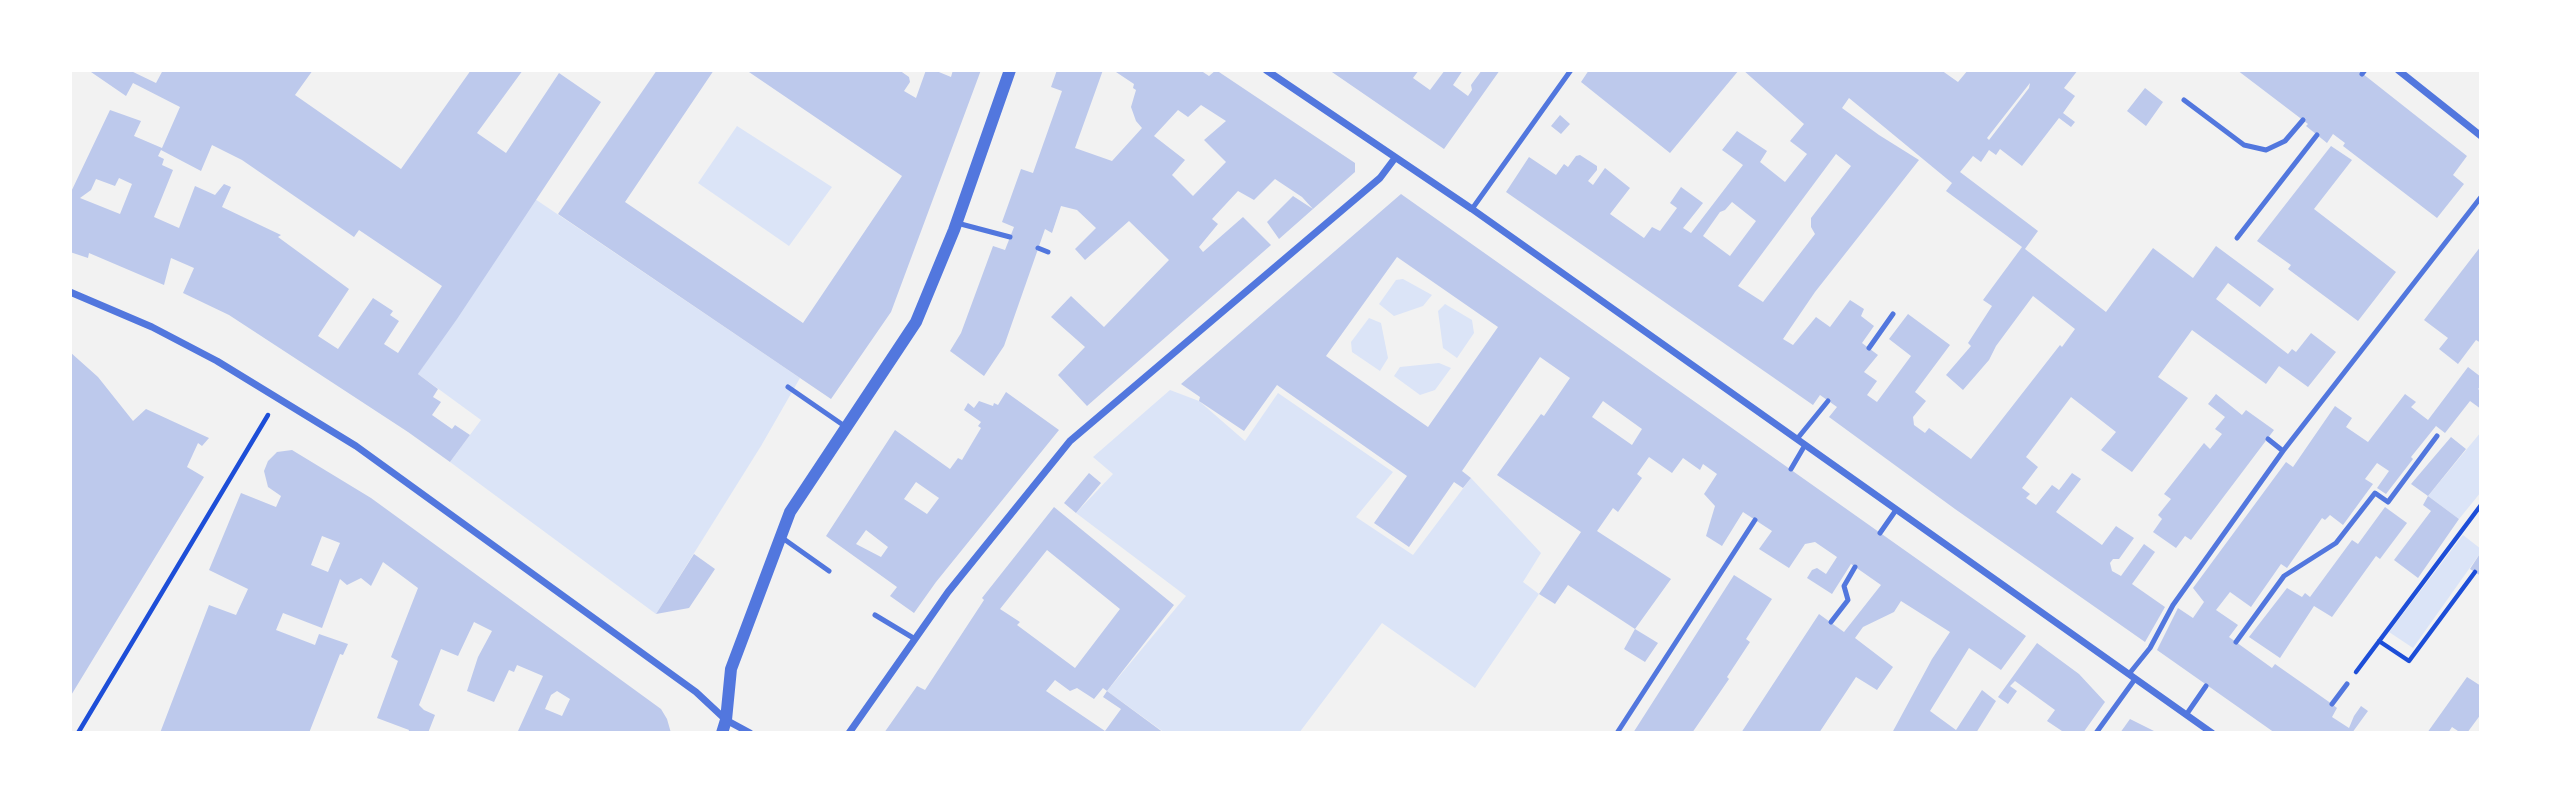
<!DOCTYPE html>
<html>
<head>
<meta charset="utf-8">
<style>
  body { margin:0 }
  #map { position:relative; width:2551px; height:803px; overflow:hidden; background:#f2f2f2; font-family:Jost,sans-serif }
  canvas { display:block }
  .frame { position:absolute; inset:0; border:72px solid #fff; pointer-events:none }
</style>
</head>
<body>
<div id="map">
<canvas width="2551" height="803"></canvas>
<div class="frame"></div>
</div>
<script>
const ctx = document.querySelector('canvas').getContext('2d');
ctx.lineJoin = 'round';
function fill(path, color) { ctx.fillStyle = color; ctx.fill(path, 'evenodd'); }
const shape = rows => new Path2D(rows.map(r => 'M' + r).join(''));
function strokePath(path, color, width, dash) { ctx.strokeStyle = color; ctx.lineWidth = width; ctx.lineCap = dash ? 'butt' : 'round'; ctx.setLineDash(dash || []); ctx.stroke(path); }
const green = shape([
  [737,126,832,187,789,246,698,183],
  [535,199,800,378,761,446,656,614,450,462,481,420,418,374],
  [1403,279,1432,295,1423,306,1394,316,1379,304,1396,280],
  [1445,304,1472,320,1474,333,1457,358,1443,348,1438,311],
  [1369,318,1381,323,1388,358,1380,371,1352,352,1351,342],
  [1439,363,1451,368,1435,390,1420,395,1394,376,1400,367],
  [1170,390,1199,401,1245,441,1278,393,1393,472,1356,517,1413,555,1471,478,1541,553,1523,582,1539,594,1475,688,1382,623,1299,733,1165,733,1107,691,1186,596,1076,513,1113,474,1093,457],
  [2481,432,2481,492,2459,519,2428,496],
  [2463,535,2481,549,2481,552,2413,648,2389,632]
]);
const building = shape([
  [93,70,129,70,156,83,163,70,313,70,295,95,401,169,471,70,523,70,477,133,506,153,559,73,601,102,457,319,418,374,438,389,433,397,441,402,432,415,452,429,455,425,470,435,450,462,408,432,229,315,183,293,194,268,171,258,164,285,89,253,88,258,70,252,70,194,110,110,141,121,134,136,162,148,180,107,133,83,126,96,91,72],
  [212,145,242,160,354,237,359,230,442,286,398,353,384,344,399,321,390,315,393,311,373,298,338,349,318,336,349,289,278,237,281,235,222,207,231,187,224,184,215,195,195,186,179,228,154,217,173,170,162,165,164,159,158,156,161,150,201,171],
  [119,178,132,184,120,214,80,198,91,190,96,179,115,186],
  [657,70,714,70,625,202,803,323,902,176,746,70,899,70,909,77,910,82,904,91,916,98,926,70,934,70,951,77,953,70,981,70,891,312,831,399,558,214],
  [1057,70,1103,70,1075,148,1112,161,1142,128,1136,121,1131,107,1136,90,1133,88,1134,84,1113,70,1200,70,1209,76,1216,70,1355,163,1355,172,1313,209,1302,197,1275,179,1254,200,1238,191,1212,219,1218,224,1199,247,1203,252,1243,217,1271,245,1087,406,1058,375,1085,347,1051,317,1071,296,1104,327,1169,260,1129,221,1085,260,1075,249,1096,228,1077,210,1061,206,1052,233,1045,229,1004,346,984,376,950,351,961,333,993,246,1005,250,1014,227,1002,222,1021,169,1033,173,1062,91,1051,87],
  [1201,105,1226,121,1204,140,1226,162,1193,196,1172,175,1185,160,1154,136,1178,110,1188,117],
  [1329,70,1419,70,1413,78,1430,90,1445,70,1463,70,1453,85,1468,96,1472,90,1471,85,1482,70,1500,70,1444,149],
  [1589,70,1739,70,1670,153,1581,82],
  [1743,70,1941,70,1958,82,1968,70,2078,70,2064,88,2075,96,2063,113,2075,122,2071,127,2059,118,2022,166,2000,149,1996,155,1989,150,1981,162,1973,156,1960,172,2038,231,2025,249,2106,312,2153,248,2193,278,2216,246,2274,289,2260,307,2228,283,2216,299,2288,354,2292,349,2296,352,2311,333,2336,352,2308,387,2279,366,2266,384,2192,330,2158,377,2188,398,2132,472,2101,450,2116,432,2071,397,2026,457,2038,467,2022,488,2030,494,2026,498,2036,505,2052,485,2059,490,2072,473,2081,479,2056,512,2102,545,2116,526,2134,538,2119,559,2113,559,2110,563,2112,571,2121,576,2144,544,2155,552,2132,584,2165,607,2145,642,1955,509,1829,417,1837,407,1820,395,1813,405,1506,192,1529,157,1556,175,1564,164,1568,167,1576,156,1580,155,1597,166,1597,170,1588,181,1593,185,1605,168,1630,188,1610,214,1644,238,1652,227,1660,231,1677,208,1670,203,1681,187,1703,203,1683,228,1691,233,1743,165,1722,150,1737,131,1767,151,1760,162,1785,182,1807,154,1790,141,1804,124],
  [2030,83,2029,88,1989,140,1987,138],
  [1849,98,1952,183,1946,191,2022,247,1983,300,1992,306,1968,343,1971,346,1946,375,1963,390,1989,360,1996,346,2033,296,2075,329,2062,347,2060,345,1971,459,1929,428,1925,433,1914,425,1913,417,1926,401,1915,392,1950,345,1908,314,1889,339,1911,356,1877,402,1867,395,1877,381,1864,372,1878,355,1862,343,1874,326,1861,316,1864,309,1850,300,1830,327,1816,317,1793,345,1783,339,1815,292,1919,160,1879,135,1842,108],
  [1836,154,1851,166,1811,218,1811,227,1815,234,1763,302,1738,286],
  [1732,202,1756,221,1730,256,1703,236,1720,212,1725,210],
  [2237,70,2358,70,2467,156,2453,175,2464,184,2437,218,2343,146,2345,143,2333,134,2327,143,2306,126,2308,124],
  [2145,88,2163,102,2146,126,2127,111],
  [1560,115,1570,124,1561,134,1551,126],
  [2331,146,2352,160,2314,209,2396,272,2358,321,2288,269,2291,265,2257,241],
  [1401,194,2026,636,2001,670,1969,648,1930,711,1956,730,1982,690,1996,701,1976,733,1958,731,1956,733,1892,733,1932,659,1950,632,1901,601,1894,612,1863,627,1855,638,1893,667,1877,690,1856,677,1819,733,1741,733,1819,614,1844,632,1881,585,1851,564,1832,594,1807,578,1812,570,1817,568,1826,574,1837,557,1815,542,1805,544,1789,568,1759,549,1772,531,1743,512,1722,546,1706,536,1715,506,1704,494,1717,474,1703,464,1700,470,1683,458,1672,473,1649,457,1637,474,1642,478,1618,512,1613,508,1597,531,1671,579,1635,629,1658,643,1645,662,1624,649,1635,629,1568,585,1555,604,1539,594,1581,532,1497,475,1541,414,1544,416,1570,378,1540,357,1462,471,1471,478,1463,488,1454,482,1409,547,1374,523,1407,476,1277,385,1244,431,1199,401,1200,397,1181,384],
  [1397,257,1498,327,1428,427,1326,356],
  [1603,401,1642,429,1632,445,1592,417],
  [1293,196,1313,209,1279,239,1267,222],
  [2481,246,2481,343,2476,340,2458,364,2439,349,2448,338,2424,320],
  [70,352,98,377,133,421,146,409,209,438,202,446,198,443,187,467,204,477,70,697],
  [2468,367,2481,377,2481,386,2478,389,2481,391,2481,409,2470,401,2445,433,2436,426,2411,457,2413,459,2386,494,2377,488,2389,471,2377,463,2365,479,2373,484,2343,525,2330,515,2325,520,2322,518,2287,568,2281,564,2251,607,2230,592,2216,610,2238,625,2229,637,2272,668,2275,664,2332,704,2337,708,2332,717,2349,728,2354,716,2361,706,2368,711,2352,733,2275,733,2157,650,2178,608,2193,618,2204,602,2193,588,2286,462,2293,467,2335,406,2352,418,2346,427,2368,442,2405,394,2416,402,2411,407,2428,420],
  [1006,392,1059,430,936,582,914,613,890,596,897,587,826,536,895,430,950,469,958,458,962,460,981,428,978,426,981,422,964,410,968,403,974,408,979,401,993,406,994,403,998,405],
  [916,482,939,498,927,514,904,499],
  [866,530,888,547,881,557,856,544],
  [2216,394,2242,415,2246,410,2274,430,2191,540,2185,536,2176,548,2153,532,2162,519,2158,515,2171,499,2164,494,2204,443,2210,449,2222,434,2215,429,2225,417,2208,404],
  [2451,437,2466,449,2428,496,2411,484],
  [292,450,371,498,661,709,667,719,671,733,518,731,543,676,517,665,514,672,509,670,494,702,467,691,478,657,492,631,474,622,458,656,441,649,419,705,424,710,435,715,428,733,408,733,409,730,377,718,398,661,391,657,418,588,383,562,371,586,361,578,347,585,340,579,322,628,283,613,276,630,315,645,319,634,348,644,343,655,340,654,309,733,160,733,209,605,236,615,248,589,209,570,241,493,276,507,281,496,268,487,264,471,268,461,277,452],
  [322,536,340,543,328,572,311,565],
  [557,691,570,699,562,716,545,709,551,695],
  [1089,473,1101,483,1076,513,1064,503],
  [2428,496,2459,519,2418,578,2394,560,2431,511,2423,505],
  [1054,507,1174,605,1107,691,1103,688,1094,699,1077,688,1070,691,1055,680,1046,691,1105,731,1121,709,1103,697,1107,691,1164,733,884,733,917,686,925,690,984,600,982,598],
  [1047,550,1120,609,1075,668,1017,625,1020,622,1000,609],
  [2385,507,2407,523,2380,559,2376,556,2332,617,2314,606,2280,658,2249,637,2287,588,2302,597,2305,593,2310,597,2352,540,2358,544],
  [2481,552,2481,576,2470,569],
  [694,554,715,569,689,608,656,614],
  [1734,575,1772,599,1746,639,1750,642,1727,677,1729,679,1692,733,1633,733],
  [2037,643,2079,674,2105,702,2083,733,2065,733,2047,721,2055,710,2015,681,2010,686,2017,691,2008,704,1998,697],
  [2467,677,2481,686,2481,714,2467,733,2461,733,2452,727,2448,733,2427,733],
  [2130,719,2158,733,2120,733]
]);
const path = shape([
  [2379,641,2409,661,2475,572],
  [2356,672,2481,505],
  [78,733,268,415]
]);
const service = shape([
  [2362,74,2365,70],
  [2184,100,2244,145,2266,150,2285,141,2303,120],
  [1472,209,1571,70],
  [957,223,1010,237],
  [2237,238,2317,135],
  [1038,248,1048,252],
  [1869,348,1893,314],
  [788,387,846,427],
  [1797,439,1828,401],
  [2268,439,2283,451],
  [1791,469,1805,445],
  [1880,533,1896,510],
  [781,537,829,571],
  [875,615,915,639],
  [1831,622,1848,600,1844,586,1855,567],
  [2236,642,2284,576,2336,543,2375,493,2388,502,2437,436],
  [2129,674,2150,648,2173,605,2283,451,2481,197],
  [2332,704,2347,684],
  [2186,715,2206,686],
  [1617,733,1755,520],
  [2096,733,2135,679]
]);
const minor = shape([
  [1266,70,1472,209,2212,733],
  [2398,70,2481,136],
  [70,292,152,327,217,361,356,446,696,692,726,720,750,733],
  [849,733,948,592,1070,441,1380,178,1395,158]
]);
const tertiary = shape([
  [722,733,726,720,731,669,790,512,916,322,954,230,1010,70]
]);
fill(green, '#dbe4f7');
fill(building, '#bdc9ec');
strokePath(path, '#1d4ed8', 4.5);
strokePath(service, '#5277de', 5);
strokePath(minor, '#5277de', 7);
strokePath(tertiary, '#5277de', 12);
</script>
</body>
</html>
